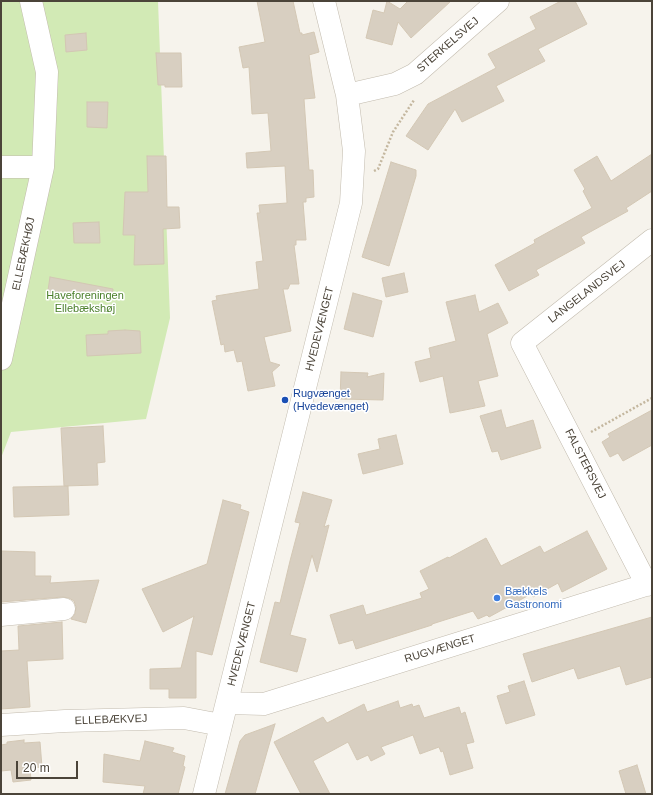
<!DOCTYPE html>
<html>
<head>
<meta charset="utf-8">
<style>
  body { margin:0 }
  #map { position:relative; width:653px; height:795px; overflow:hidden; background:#f6f3ec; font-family:Arial,sans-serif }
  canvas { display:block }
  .frame { position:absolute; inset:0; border:2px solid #4b4439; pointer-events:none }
  .scale { position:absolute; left:16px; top:761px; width:62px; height:18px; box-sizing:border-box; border:2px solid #4b4439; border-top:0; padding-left:5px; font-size:12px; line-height:14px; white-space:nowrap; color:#4b4439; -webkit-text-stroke:3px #fff; paint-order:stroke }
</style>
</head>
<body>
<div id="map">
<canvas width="653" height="795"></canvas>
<div class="frame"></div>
<div class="scale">20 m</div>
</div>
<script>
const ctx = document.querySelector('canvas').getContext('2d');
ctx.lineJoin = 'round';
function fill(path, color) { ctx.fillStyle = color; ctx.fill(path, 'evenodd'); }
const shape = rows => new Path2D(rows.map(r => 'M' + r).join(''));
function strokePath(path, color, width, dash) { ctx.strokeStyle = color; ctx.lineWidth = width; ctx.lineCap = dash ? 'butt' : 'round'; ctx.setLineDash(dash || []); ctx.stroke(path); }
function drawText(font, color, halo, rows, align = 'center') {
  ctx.font = font + ' Arial,sans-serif'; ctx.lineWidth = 3; ctx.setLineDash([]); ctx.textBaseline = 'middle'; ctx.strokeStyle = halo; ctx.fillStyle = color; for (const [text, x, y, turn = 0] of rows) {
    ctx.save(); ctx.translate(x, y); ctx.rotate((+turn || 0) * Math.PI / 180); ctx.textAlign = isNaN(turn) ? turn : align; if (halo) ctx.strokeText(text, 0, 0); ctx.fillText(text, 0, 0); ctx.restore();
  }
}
const green = shape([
  [1,1,158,1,170,318,146,419,11,432,1,458]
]);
const building = shape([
  [257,1,293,1,300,33,302,33,302,35,314,32,319,52,309,55,315,98,304,99,309,170,313,170,314,197,306,198,306,202,303,202,306,240,296,240,296,245,294,245,299,284,290,284,288,289,283,289,291,331,264,337,270,362,280,365,272,372,275,386,248,391,242,361,237,362,234,350,225,352,224,344,221,345,212,301,217,300,216,296,259,289,256,262,263,261,257,213,260,213,259,205,287,203,285,166,247,168,246,153,271,151,268,113,252,114,249,67,243,68,239,47,265,42,257,1],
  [387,1,400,9,408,1,451,1,411,38,398,22,392,45,366,38,373,10,384,13,387,1],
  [561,1,575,1,587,24,538,49,545,61,496,86,504,101,462,122,455,109,428,150,406,136,428,104,496,68,488,54,536,29,530,17,561,1],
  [86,33,87,50,66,52,65,35,86,33],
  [156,53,181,53,182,87,165,87,165,85,158,85,156,53],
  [87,102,108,102,107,128,87,127,87,102],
  [652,154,652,191,626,208,628,211,581,237,585,243,536,270,539,275,509,291,495,265,535,243,534,240,592,208,583,191,585,189,574,170,597,156,611,181,652,154],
  [147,156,166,156,167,207,179,207,180,228,163,229,164,264,134,265,135,235,123,235,125,192,148,192,147,156],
  [391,162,416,170,416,176,389,266,362,257,391,162],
  [99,222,100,243,74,243,73,223,99,222],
  [404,273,408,292,386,297,382,278,404,273],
  [50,277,113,289,112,298,67,297,67,300,47,297,50,277],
  [353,293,382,301,373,337,344,329,353,293],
  [475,295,479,312,498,303,508,323,487,334,498,376,478,381,485,406,450,413,443,376,420,382,415,362,431,358,429,348,456,341,446,302,475,295],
  [125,330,140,331,141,353,87,356,86,335,108,334,108,331,125,330],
  [341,372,368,373,367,377,384,373,383,400,340,399,341,372],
  [501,410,506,428,533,420,541,448,501,460,498,451,492,452,480,416,501,410],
  [652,410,652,445,623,461,618,453,610,457,602,442,610,437,608,434,652,410],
  [103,426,105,462,97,463,98,485,64,486,61,428,103,426],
  [396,435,403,464,363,474,358,454,380,449,378,439,396,435],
  [68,486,69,515,14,517,13,487,68,486],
  [303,492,332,500,324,527,329,525,317,572,312,555,290,635,306,639,297,672,260,662,275,602,280,603,290,561,300,523,295,522,303,492],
  [223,500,241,505,240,509,249,512,212,655,196,651,196,698,169,698,169,689,150,689,150,669,181,668,194,616,163,632,142,589,207,564,223,500],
  [587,531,607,569,562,592,558,583,533,597,531,594,489,617,487,615,478,619,473,611,432,624,432,625,356,649,353,640,339,644,330,615,363,605,366,615,422,598,420,593,429,589,420,571,448,557,449,558,486,538,501,566,540,546,544,553,587,531],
  [1,551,35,552,35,576,51,576,50,583,99,580,86,623,71,619,75,614,76,607,74,601,69,598,63,597,1,602,1,551],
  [652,617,652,677,626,685,620,666,578,679,574,668,532,682,523,654,652,617],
  [62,622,63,659,27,661,30,707,1,709,1,651,19,650,18,626,62,622],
  [524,681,535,715,506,724,497,696,510,692,508,686,524,681],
  [398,701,400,708,412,704,413,707,419,705,424,718,459,707,461,714,465,712,474,742,466,744,473,768,450,775,443,751,441,752,439,747,420,754,413,735,381,747,385,754,371,761,368,755,357,760,348,742,313,761,330,794,301,794,274,742,323,717,327,723,364,704,367,712,398,701],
  [275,724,255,794,225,794,240,741,245,735,275,724],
  [24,740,24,743,40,742,42,767,30,768,31,780,13,782,11,770,1,771,1,745,7,744,7,742,24,740],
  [145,741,174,748,172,752,185,756,183,766,185,767,178,794,143,794,145,786,103,782,104,754,140,761,145,741],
  [637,765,646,794,626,794,619,771,637,765]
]);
const path = shape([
  [374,171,378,169,393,132,414,100],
  [591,432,652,398]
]);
const minor = shape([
  [347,95,395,84,415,74,498,1],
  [1,167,43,167],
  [1,359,43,167,47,72,31,1],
  [647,585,522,343,652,240],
  [1,615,64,609],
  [227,703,264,704,652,583],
  [1,725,65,721,184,718,221,725],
  [204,794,351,203,354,151,347,95,324,1]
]);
const markers = [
  [285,400,4,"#1a4fb4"],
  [497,598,4,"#3f7fe0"]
];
const streetNames = [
  ["STERKELSVEJ",448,45,-41],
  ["ELLEBÆKHØJ",24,254,-78],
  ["LANGELANDSVEJ",587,292,-38],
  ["HVEDEVÆNGET",320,329,-76],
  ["FALSTERSVEJ",585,464,63],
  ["HVEDEVÆNGET",242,644,-76],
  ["RUGVÆNGET",440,649,-17],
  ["ELLEBÆKVEJ",111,720,-2]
];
const parkNames = [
  ["Haveforeningen",85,296],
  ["Ellebækshøj",85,309]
];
const transitNames = [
  ["Rugvænget",293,394],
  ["(Hvedevænget)",293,407]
];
const shopNames = [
  ["Bækkels",505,592],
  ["Gastronomi",505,605]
];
fill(green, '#d2eab5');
fill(building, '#d8cfc1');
strokePath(building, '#d3c7b4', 1);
strokePath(minor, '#c2bbae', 23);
strokePath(path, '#c4b79f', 2.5, [2, 2]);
strokePath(minor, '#fff', 22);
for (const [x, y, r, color] of markers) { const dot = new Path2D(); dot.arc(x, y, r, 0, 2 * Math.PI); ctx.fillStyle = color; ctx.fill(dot); strokePath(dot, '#fff', 1.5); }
drawText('11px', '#4b4439', '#fff', streetNames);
drawText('11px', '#4a7f2a', '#fff', parkNames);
drawText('11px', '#164399', '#fff', transitNames, 'left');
drawText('11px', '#366cbe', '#fff', shopNames, 'left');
</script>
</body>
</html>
